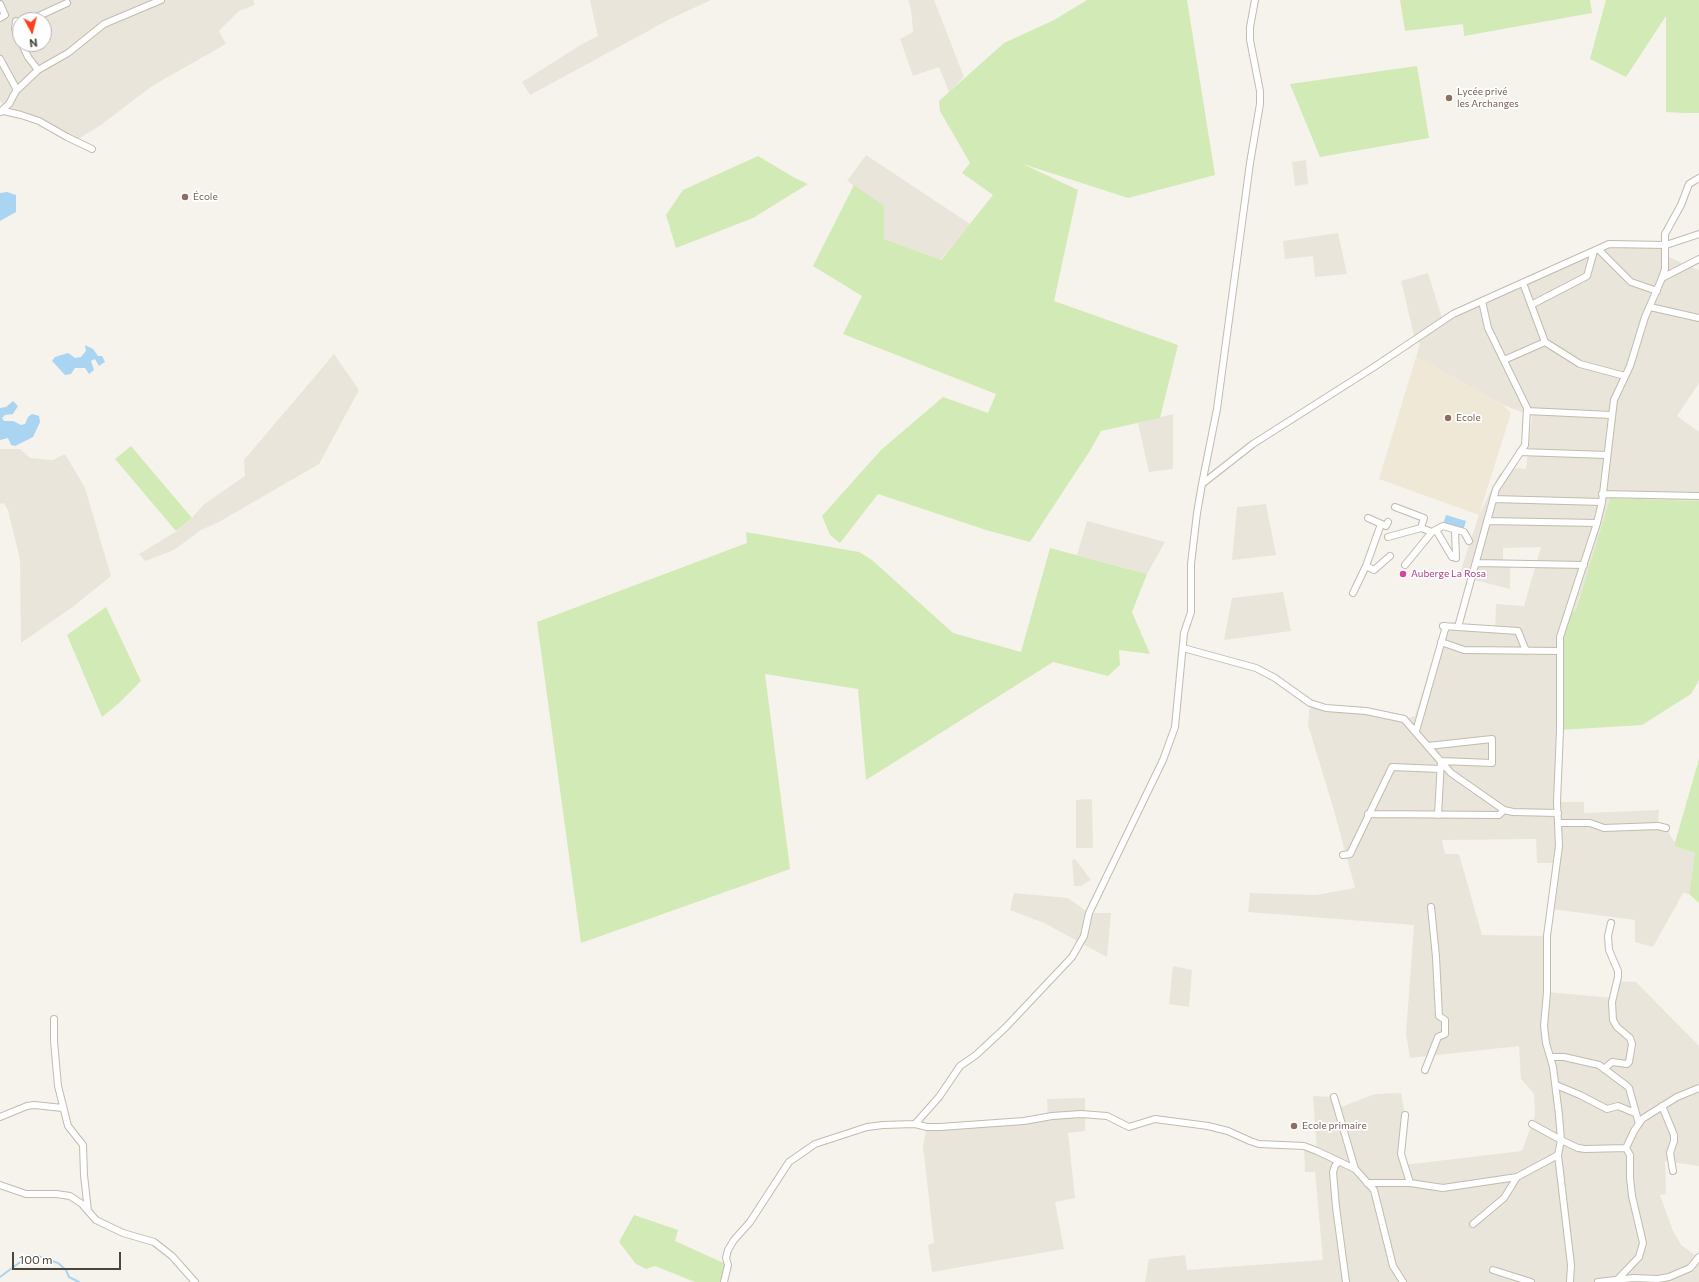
<!DOCTYPE html>
<html>
<head>
<meta charset="utf-8">
<style>
  body { margin:0 }
  #map { position:relative; width:1699px; height:1282px; overflow:hidden; background:#f6f3ec; font-family:Commissioner,sans-serif }
  canvas { display:block }
  .north { position:absolute; left:12px; top:12px; width:40px; height:40px; box-sizing:border-box; background:#fff; border:1px solid #b7b4b0; border-radius:50%; rotate:173deg; font-size:11px; font-weight:700; line-height:16px; text-align:center; color:#4b4439 }
  .north::after { content:''; display:block; margin:auto; width:14px; height:18px; background:#fc3f1d; clip-path:polygon(50% 0,100% 100%,50% 72%,0 100%) }
  .scale { position:absolute; left:12px; top:1252px; width:109px; height:18px; box-sizing:border-box; border:2px solid #4b4439; border-top:0; padding-left:5px; font-size:12px; line-height:14px; white-space:nowrap; color:#4b4439; -webkit-text-stroke:3px #fff; paint-order:stroke }
</style>
</head>
<body>
<div id="map">
<canvas width="1699" height="1282"></canvas>
<div class="north">N</div>
<div class="scale">100 m</div>
</div>
<script>
const ctx = document.querySelector('canvas').getContext('2d');
ctx.lineJoin = 'round';
function fill(path, color) { ctx.fillStyle = color; ctx.fill(path, 'evenodd'); }
const shape = rows => new Path2D(rows.map(r => 'M' + r).join(''));
function strokePath(path, color, width, dash) { ctx.strokeStyle = color; ctx.lineWidth = width; ctx.lineCap = dash ? 'butt' : 'round'; ctx.setLineDash(dash || []); ctx.stroke(path); }
function drawText(font, color, halo, rows, align = 'center') {
  ctx.font = font + ' Commissioner,sans-serif'; ctx.lineWidth = 3.5; ctx.setLineDash([]); ctx.textBaseline = 'middle'; ctx.strokeStyle = halo; ctx.fillStyle = color; for (const [text, x, y, turn = 0] of rows) {
    ctx.save(); ctx.translate(x, y); ctx.rotate((+turn || 0) * Math.PI / 180); ctx.textAlign = isNaN(turn) ? turn : align; if (halo) ctx.strokeText(text, 0, 0); ctx.fillText(text, 0, 0); ctx.restore();
  }
}
const residential = shape([
  [0,0,253,0,255,5,239,11,219,31,226,44,152,86,101,125,75,141,4,108,0,100],
  [20,20,44,20,44,44,20,44],
  [590,0,711,0,672,18,530,95,522,82,584,43,598,36],
  [908,0,934,0,964,77,949,92,939,67,913,76,900,39,913,32,911,9],
  [866,155,970,224,940,260,884,239,883,206,847,181],
  [1306,160,1308,184,1295,186,1292,162],
  [1338,233,1347,274,1315,277,1313,256,1285,259,1283,241],
  [1609,244,1666,245,1666,256,1699,270,1699,383,1677,416,1699,432,1699,501,1610,498,1576,610,1566,615,1557,802,1584,802,1584,813,1659,810,1658,826,1666,828,1675,843,1674,846,1695,853,1689,894,1683,893,1653,947,1635,942,1635,920,1552,909,1557,863,1537,863,1536,839,1442,840,1445,854,1459,854,1482,935,1547,936,1547,992,1613,998,1617,981,1636,982,1699,1046,1699,1166,1665,1161,1666,1194,1660,1195,1673,1231,1681,1245,1698,1257,1699,1256,1699,1282,1145,1282,1149,1259,1185,1255,1187,1270,1323,1260,1315,1172,1305,1172,1304,1146,1317,1150,1313,1096,1334,1097,1336,1109,1375,1094,1401,1093,1405,1115,1401,1154,1404,1165,1522,1151,1535,1115,1534,1094,1521,1079,1519,1046,1410,1058,1406,1034,1414,925,1248,912,1250,893,1316,895,1355,888,1333,807,1308,725,1310,703,1404,719,1415,716,1443,626,1495,629,1496,604,1524,606,1541,547,1503,548,1503,563,1510,564,1510,589,1459,576,1479,515,1499,474,1516,468,1526,469,1532,416,1503,405,1416,357,1420,343,1414,335,1401,281,1428,273,1443,321],
  [334,354,359,390,319,464,219,522,201,530,174,550,145,561,139,554,177,531,192,518,203,505,245,476,244,460],
  [1173,414,1173,469,1149,472,1138,423],
  [0,449,20,449,30,458,53,460,65,454,85,488,111,576,74,606,21,643,20,559,8,510,4,503,0,504],
  [1266,504,1276,555,1232,560,1237,507],
  [1087,521,1165,542,1147,574,1077,555],
  [1283,592,1291,631,1224,640,1232,598],
  [1092,799,1093,848,1076,848,1076,800],
  [1075,859,1091,880,1081,886,1074,886,1072,860],
  [1014,893,1068,898,1089,913,1111,913,1107,957,1044,923,1010,910],
  [1173,966,1192,970,1189,1007,1169,1004],
  [1085,1098,1085,1131,1068,1133,1075,1198,1055,1202,1064,1249,932,1272,928,1245,934,1243,923,1146,927,1127,1048,1116,1047,1099]
]);
const education = shape([
  [1416,357,1503,405,1511,413,1479,515,1379,479]
]);
const green = shape([
  [1087,0,1187,0,1215,175,1128,198,1023,164,1078,190,1054,301,1178,345,1160,418,1101,431,1091,449,1030,542,986,530,878,494,840,543,830,535,822,516,881,450,943,397,988,413,996,394,843,334,862,296,813,266,854,185,884,206,884,239,941,260,993,195,962,173,970,163,940,111,939,101,1004,43,1054,20],
  [1400,0,1590,0,1592,13,1464,36,1463,24,1405,31],
  [1606,0,1699,0,1699,113,1685,113,1666,112,1666,16,1626,77,1590,59],
  [1417,66,1429,138,1320,157,1290,84],
  [758,156,795,178,808,184,753,218,676,248,666,215,683,190],
  [131,446,192,518,176,531,115,459],
  [1610,498,1699,501,1699,680,1691,694,1642,725,1560,730,1560,637,1566,615,1576,610],
  [746,532,859,552,872,560,953,633,1021,652,1050,548,1147,574,1132,612,1150,654,1119,650,1120,665,1108,676,1053,662,866,780,858,689,765,674,790,869,581,943,537,622,747,543],
  [106,607,141,681,118,704,102,717,67,635],
  [1699,759,1699,903,1689,894,1695,853,1674,846],
  [634,1215,678,1230,675,1241,728,1265,724,1282,695,1282,655,1266,646,1269,636,1264,619,1242]
]);
const water = shape([
  [7,192,16,195,16,212,0,221,0,193],
  [85,345,93,349,98,356,102,356,105,362,99,366,95,359,91,361,94,370,89,374,85,368,75,368,71,374,65,375,52,361,55,357,68,353,75,358,81,357,86,351],
  [13,401,18,406,13,414,5,415,2,418,4,421,13,421,21,425,25,424,28,417,32,414,39,416,40,422,33,437,15,446,11,445,8,438,0,440,0,408,6,407],
  [1446,515,1466,521,1463,531,1443,524]
]);
const stream = shape([
  [0,1277,27,1257,38,1256,58,1263,66,1270,69,1277,79,1282]
]);
const street = shape([
  [0,4,5,15,0,18],
  [30,20,67,3],
  [16,21,15,29,20,39],
  [22,44,28,57,38,70],
  [0,59,17,90],
  [0,112,9,104,16,91,38,70,68,53,104,24,161,0],
  [0,112,4,111,21,115,39,121,67,137,92,149],
  [1598,249,1631,282,1657,291],
  [1662,278,1699,259],
  [1523,283,1545,342,1580,364,1625,376],
  [1531,305,1587,276,1594,251],
  [1650,307,1699,318],
  [1504,360,1545,342],
  [1527,411,1611,415],
  [1520,452,1607,455],
  [1202,484,1217,409,1250,163,1260,104,1260,91,1250,40,1250,27,1255,0],
  [1602,494,1699,496],
  [1493,499,1602,502],
  [1395,507,1424,518,1421,528],
  [1368,518,1386,526,1388,522],
  [1487,521,1597,523],
  [1436,530,1452,557],
  [1455,530,1456,558],
  [1388,537,1421,528,1432,532],
  [1476,563,1584,565],
  [1405,565,1432,532,1443,526,1464,532,1469,541],
  [1366,566,1374,570,1390,556],
  [1353,593,1366,566,1381,524],
  [1443,626,1518,631,1526,651],
  [1458,627,1496,489,1525,445,1527,408,1488,328,1482,301],
  [1441,642,1464,650,1560,651],
  [1183,648,1256,668,1275,678,1310,703,1326,708,1366,711,1404,719,1451,773,1504,810,1513,812,1558,813],
  [1416,731,1446,626],
  [1428,746,1492,739,1492,763,1441,761,1438,815],
  [1368,814,1499,815,1504,810],
  [1559,823,1590,823,1604,828,1658,826,1666,828],
  [1343,855,1350,854,1392,767,1440,769],
  [54,1019,54,1041,58,1086,68,1126,83,1145,84,1175,88,1211],
  [1551,1057,1564,1057,1599,1065,1627,1086,1629,1088,1639,1124],
  [1604,1069,1612,1062,1627,1064,1629,1062,1632,1044,1630,1038,1617,1027,1613,1020,1612,1002,1618,977,1618,971,1609,950,1608,936,1611,923],
  [1425,1070,1438,1037,1445,1034,1445,1020,1439,1016,1436,957,1431,907],
  [1556,1085,1580,1095,1607,1109,1618,1106,1635,1113],
  [1334,1097,1355,1169],
  [1662,1106,1674,1135,1674,1141,1670,1153,1673,1171],
  [1405,1115,1401,1154,1410,1183],
  [0,1117,27,1106,34,1105,63,1108],
  [915,1124,939,1097,960,1066,976,1055,1006,1027,1072,957,1084,936,1089,913,1163,760,1175,727,1184,633,1191,612,1191,564,1197,513,1202,484,1253,444,1374,367,1453,314,1609,244,1666,245,1699,234],
  [1532,1124,1561,1140,1578,1148,1585,1149,1626,1148,1634,1131,1642,1119,1677,1097,1699,1088],
  [1338,1162,1335,1166,1333,1172,1336,1207,1346,1282],
  [1367,1183,1410,1183,1443,1188,1517,1177],
  [0,1185,26,1194,56,1194,70,1196,82,1204,96,1220,123,1233,154,1242,172,1256,195,1282],
  [1473,1224,1504,1198,1517,1177,1558,1155],
  [1493,1270,1531,1282],
  [724,1282,728,1265,726,1258,728,1250,734,1240,750,1222,789,1162,815,1144,867,1127,883,1125,915,1124,927,1127,940,1127,1024,1121,1052,1116,1081,1114,1107,1116,1129,1127,1155,1119,1208,1126,1228,1131,1250,1141,1259,1144,1304,1146,1317,1151,1355,1169,1374,1190,1393,1266,1403,1282],
  [1570,1282,1571,1265,1558,1155,1561,1140,1559,1115,1553,1067,1546,1043,1544,1026,1547,992,1547,936,1559,846,1557,802,1560,730,1560,637,1597,523,1602,502,1614,400,1630,366,1645,317,1662,278,1665,269,1665,234,1681,205,1689,184,1699,178],
  [1598,1282,1634,1278,1658,1279,1669,1277,1690,1268,1699,1257],
  [1617,1282,1617,1280,1639,1257,1643,1243,1632,1196,1630,1178,1630,1155,1626,1148]
]);
const markers = [
  [1449,98,4,"#8d6e63"],
  [185,197,4,"#8d6e63"],
  [1448,418,4,"#8d6e63"],
  [1403,574,4,"#d1479c"],
  [1294,1126,4,"#8d6e63"]
];
const educationNames = [
  ["Lycée privé",1457,92],
  ["les Archanges",1457,104],
  ["École",193,197],
  ["Ecole",1456,418],
  ["Ecole primaire",1302,1126]
];
const hotelNames = [
  ["Auberge La Rosa",1411,574]
];
fill(residential, '#eae5da');
fill(education, '#efe8d6');
fill(green, '#d2eab5');
fill(water, '#a9d4f2');
strokePath(stream, '#a9d4f2', 2);
strokePath(street, '#c2bbae', 8);
strokePath(street, '#fff', 6);
for (const [x, y, r, color] of markers) { const dot = new Path2D(); dot.arc(x, y, r, 0, 2 * Math.PI); ctx.fillStyle = color; ctx.fill(dot); strokePath(dot, '#fff', 1.5); }
drawText('10px', '#785e54', '#fff', educationNames, 'left');
drawText('10px', '#b23c85', '#fff', hotelNames, 'left');
</script>
</body>
</html>
